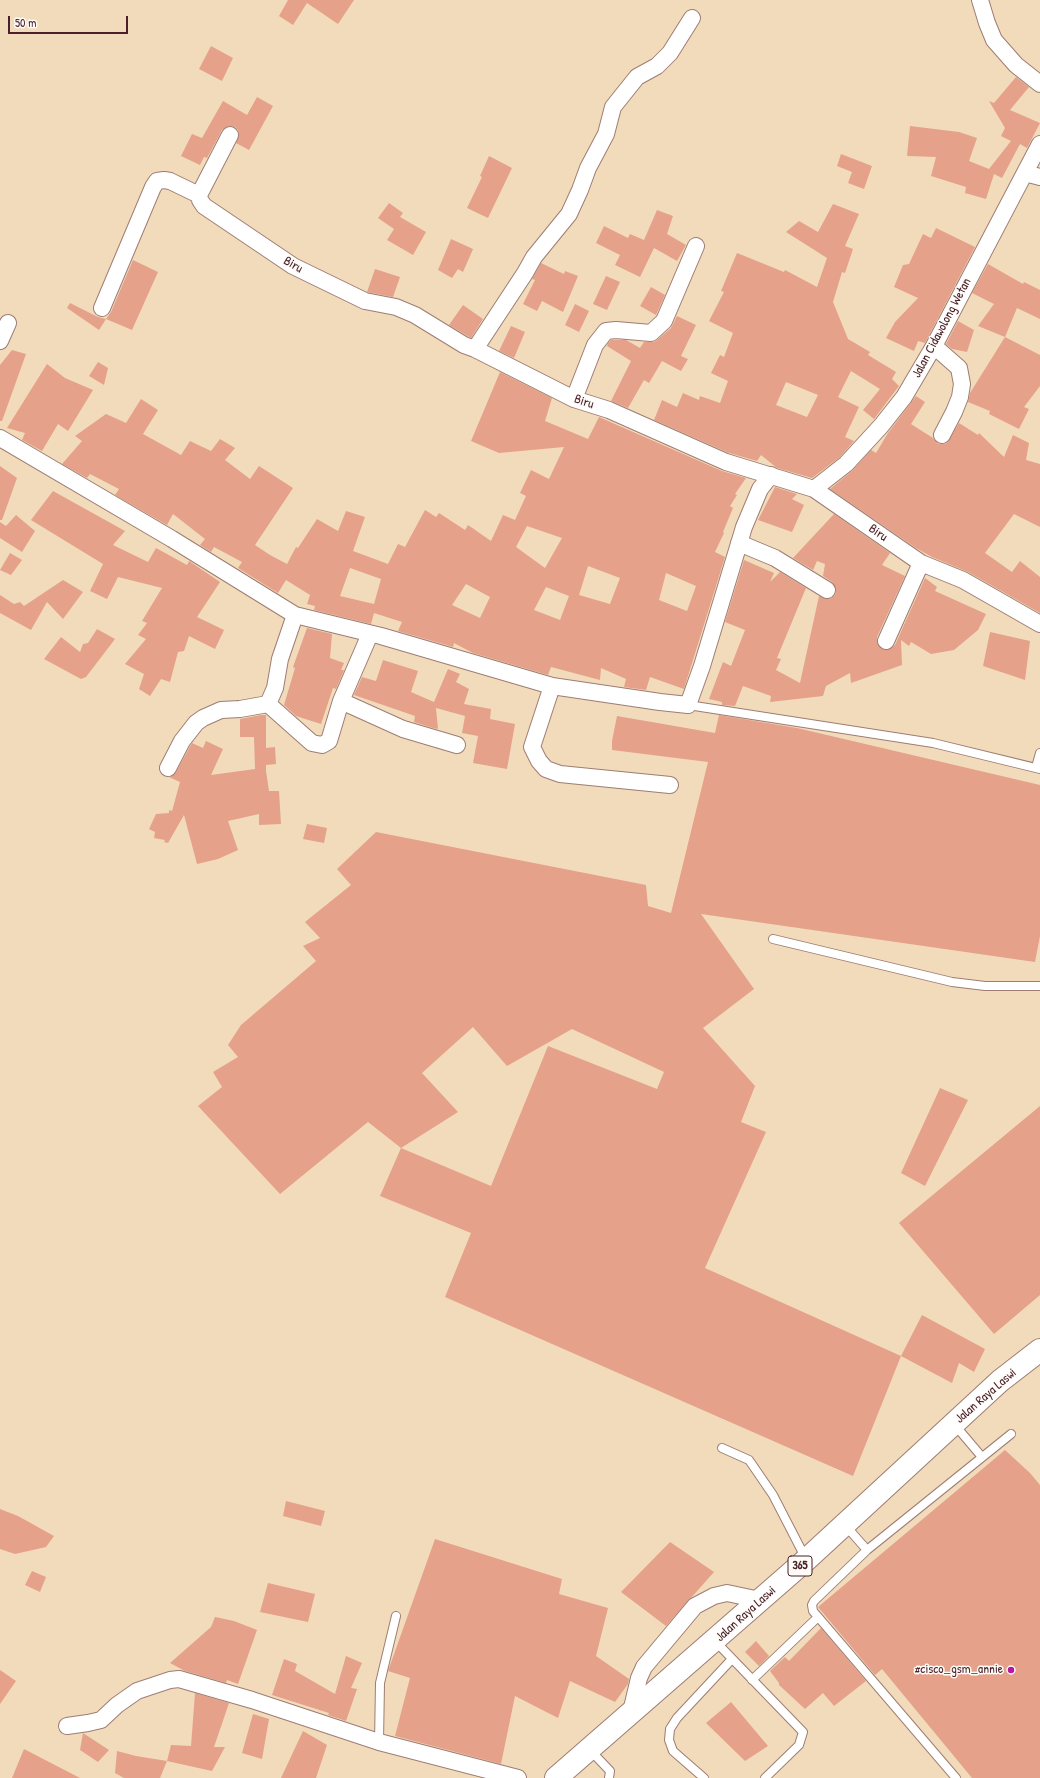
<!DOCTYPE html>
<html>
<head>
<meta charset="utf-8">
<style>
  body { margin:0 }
  #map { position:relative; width:1040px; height:1778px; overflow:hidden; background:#f2dbbb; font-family:"Patrick Hand",sans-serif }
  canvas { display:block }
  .scale { position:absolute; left:8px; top:16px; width:120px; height:18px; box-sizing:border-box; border:2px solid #4a1f2b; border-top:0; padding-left:5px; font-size:12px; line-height:14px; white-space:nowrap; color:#4a1f2b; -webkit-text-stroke:3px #fdfcf7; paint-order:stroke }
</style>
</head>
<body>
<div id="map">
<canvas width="1040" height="1778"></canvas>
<div class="scale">50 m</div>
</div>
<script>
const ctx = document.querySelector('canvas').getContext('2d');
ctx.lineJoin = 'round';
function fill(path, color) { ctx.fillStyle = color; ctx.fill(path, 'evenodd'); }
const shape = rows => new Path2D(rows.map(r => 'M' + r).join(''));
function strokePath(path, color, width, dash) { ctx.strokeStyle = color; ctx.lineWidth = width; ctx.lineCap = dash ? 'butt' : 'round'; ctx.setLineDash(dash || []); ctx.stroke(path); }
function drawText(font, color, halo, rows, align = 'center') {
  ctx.font = font + ' "Patrick Hand",sans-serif'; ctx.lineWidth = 3; ctx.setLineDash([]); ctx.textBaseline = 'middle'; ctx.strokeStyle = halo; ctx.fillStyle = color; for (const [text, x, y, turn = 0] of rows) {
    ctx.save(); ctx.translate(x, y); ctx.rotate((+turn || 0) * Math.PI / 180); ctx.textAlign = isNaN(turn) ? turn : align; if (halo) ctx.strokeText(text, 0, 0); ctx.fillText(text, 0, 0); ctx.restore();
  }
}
const building = shape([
  [288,0,354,0,338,24,307,3,293,25,279,16],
  [211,46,233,58,222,81,199,69],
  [1016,77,1029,87,1010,110,1040,123,1027,148,1020,144,1002,178,994,174,986,199,965,193,966,187,931,176,936,157,907,156,910,126,959,132,977,138,969,161,989,169,1011,141,1001,136,1005,128,989,101,994,103],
  [257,97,273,106,249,150,236,143,239,135,238,130,235,127,229,126,222,130,207,158,204,157,200,165,181,156,192,134,202,138,223,101,247,115],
  [841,154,872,166,864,189,848,183,852,172,837,166],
  [489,156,512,168,488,218,467,208,482,177,480,176],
  [389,203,403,213,400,217,426,232,413,255,387,240,394,229,378,218],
  [833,204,859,214,845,246,853,249,845,273,842,272,833,302,848,339,870,352,868,355,896,372,892,379,899,386,874,419,863,410,880,389,851,371,838,397,859,407,845,437,854,441,840,457,812,478,777,468,761,455,757,461,729,453,654,420,662,400,677,407,683,393,699,400,700,396,720,403,728,381,711,373,720,355,724,357,733,333,709,321,724,292,721,291,737,253,784,272,785,270,817,287,827,258,786,232,799,221,818,232],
  [786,382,818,395,807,417,776,405],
  [657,210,673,216,667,234,686,245,677,261,654,248,640,277,615,265,620,255,596,243,604,226,628,238,630,234,644,240],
  [936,228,975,247,925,343,918,341,914,351,886,338,895,322,918,298,894,287,903,265,909,264,923,234,931,238],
  [451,239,473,249,463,272,458,269,452,278,438,270],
  [133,260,158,272,132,330,106,319,111,312],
  [541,263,564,274,565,271,578,276,563,312,542,301,537,311,523,304,535,280,532,279],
  [988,264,1023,284,1024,282,1040,290,1040,319,1017,308,1005,337,978,326,994,304,972,293],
  [375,269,400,277,393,297,367,292],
  [606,276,620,282,607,310,593,304],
  [651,287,665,295,656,315,640,306],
  [70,303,98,317,106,319,99,330,67,308],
  [575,304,589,311,579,332,565,325],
  [463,305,483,319,471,338,449,325],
  [677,316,696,325,681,356,688,359,681,371,662,361,649,383,644,380,628,408,611,401,631,361,607,346,608,343,611,340,626,340,640,348,644,342,654,342,657,340,671,328],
  [958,321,974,330,967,352,952,349,946,344],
  [511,326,525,332,514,358,499,351],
  [1005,337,1040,355,1040,386,1024,407,1029,409,1019,429,989,414,990,411,968,402,970,393],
  [12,350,26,354,2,421,0,421,0,365],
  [98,362,108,368,104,385,89,376],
  [47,364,65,378,93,390,68,431,58,424,42,451,22,440,25,433,7,428],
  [500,372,552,398,545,421,588,439,599,417,722,471,746,478,735,494,737,495,730,506,733,508,723,532,724,533,715,552,725,557,684,689,650,677,646,690,624,687,626,679,601,668,600,680,551,667,548,675,473,653,454,643,453,647,398,631,402,622,374,613,371,624,314,610,315,606,307,604,310,595,286,580,278,593,238,568,242,562,214,547,211,552,200,545,205,539,173,514,167,525,115,495,119,489,90,474,87,478,62,464,82,441,75,436,106,414,126,423,141,399,158,410,143,434,181,455,190,441,211,451,220,439,235,448,225,460,250,479,259,466,293,488,255,545,270,555,287,564,296,547,298,548,317,519,338,531,346,511,365,517,353,551,388,564,398,544,405,547,425,510,436,517,439,513,465,530,468,525,491,541,503,515,515,520,526,496,520,493,531,470,549,479,564,447,499,453,471,441],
  [527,526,562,538,545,568,516,547],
  [588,566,620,578,610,604,579,595],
  [350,568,381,579,374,604,340,596],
  [666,573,696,586,687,611,659,600],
  [466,584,490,597,480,618,452,605],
  [546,587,569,596,560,620,534,610],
  [916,396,925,402,911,424,933,438,938,444,943,444,947,443,959,423,978,435,979,433,1004,457,1013,435,1029,443,1026,460,1040,464,1040,527,1014,514,985,553,1012,572,1020,561,1040,577,1040,613,968,572,932,557,916,548,830,489,852,471,871,450,876,453,888,433],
  [0,466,17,478,2,520,0,520],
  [775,487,797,494,792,499,804,505,792,532,758,520],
  [53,491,125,531,113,545,148,562,156,548,187,565,189,561,220,582,197,617,224,630,215,649,189,636,184,651,178,652,170,682,161,679,150,696,139,689,144,674,125,664,146,639,138,635,147,623,142,621,162,588,118,577,107,599,90,591,103,564,31,520],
  [834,514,890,553,882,565,905,576,877,637,877,642,882,649,887,650,895,645,925,578,937,587,935,591,986,614,978,630,954,650,931,654,911,642,909,646,901,640,902,665,851,683,850,673,826,686,823,696,770,702,771,696,743,686,735,706,722,705,722,702,709,699,723,662,731,666,745,630,725,622,744,560,774,573,770,582,780,572,806,588,777,658,781,659,776,670,800,683,819,596,826,599,831,598,835,595,836,590,832,582,823,576,825,564,817,561,813,570,793,558],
  [16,515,35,531,22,552,0,538,0,522,6,526],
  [10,553,22,560,11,575,0,570],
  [63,580,83,592,63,619,47,602,31,630,0,613,0,595,14,604,20,602,24,606],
  [307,628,332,634,330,658,344,663,341,670,344,670,336,689,333,688,321,724,296,716,284,705,295,668,293,667],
  [97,629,115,639,86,677,81,679,44,659,61,637,80,652,83,644,88,643],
  [990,632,1030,641,1025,680,983,666],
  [383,660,418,671,411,692,434,702,448,669,460,674,456,682,469,689,464,704,491,709,490,719,515,724,507,769,473,763,478,736,462,733,465,716,436,708,438,729,433,728,414,722,415,716,354,695,362,677,376,681],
  [261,715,266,715,266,748,275,747,276,764,266,765,266,771,269,791,279,791,281,824,259,825,259,814,228,821,238,850,218,859,197,864,184,815,168,843,164,842,165,840,154,838,155,832,149,829,156,814,169,813,169,810,172,811,180,782,169,777,176,772,192,743,203,748,206,741,223,749,211,775,255,769,254,737,240,737,240,719],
  [719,715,797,728,1040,785,1040,936,1035,962,701,914,754,989,703,1028,755,1086,741,1122,766,1132,705,1268,901,1356,853,1476,445,1297,471,1233,380,1196,401,1148,368,1122,280,1194,198,1106,222,1087,213,1072,238,1057,228,1045,241,1025,316,961,303,946,320,938,305,922,351,885,337,869,376,832,646,885,648,906,671,913,708,762,612,750,612,741,617,716,715,733],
  [473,1027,507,1066,572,1029,664,1072,657,1089,548,1046,491,1186,401,1148,458,1112,422,1073],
  [307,824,327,828,324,843,303,839],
  [940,1088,968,1100,925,1186,901,1173],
  [1040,1106,1040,1295,994,1334,899,1223],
  [922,1315,985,1349,974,1372,959,1363,952,1383,901,1356],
  [1005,1450,1030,1473,1040,1485,1040,1778,972,1778,882,1669,875,1675,818,1607],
  [286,1501,325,1511,321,1526,283,1516],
  [0,1509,18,1516,54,1536,46,1547,15,1554,0,1549],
  [435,1539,562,1579,559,1594,608,1608,596,1656,629,1679,628,1684,615,1702,570,1681,558,1718,515,1696,501,1764,395,1736,410,1678,388,1671],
  [670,1542,714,1572,666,1626,621,1592],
  [32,1571,46,1577,40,1592,25,1585],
  [268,1583,315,1594,308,1622,260,1612],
  [215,1617,234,1621,257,1630,238,1684,227,1680,226,1683,185,1671,170,1663,211,1627],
  [821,1628,866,1681,834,1706,823,1693,805,1709,779,1685,779,1683,770,1671,785,1657,789,1661],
  [756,1641,769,1656,759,1666,745,1652],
  [346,1656,362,1663,351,1688,357,1689,346,1721,328,1715,329,1713,272,1695,284,1659,297,1664,295,1671,335,1694],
  [0,1670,16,1681,0,1704],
  [195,1693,229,1703,214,1747,225,1747,212,1771,167,1761,171,1745,191,1746],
  [731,1702,768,1746,745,1761,706,1723],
  [253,1714,269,1719,262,1759,242,1753],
  [303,1731,327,1745,316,1778,281,1778],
  [83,1733,109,1750,98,1762,80,1750],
  [24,1749,80,1778,12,1778],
  [117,1751,136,1756,167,1761,160,1778,124,1778,115,1773]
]);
const lane = shape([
  [688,705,933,743,1040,769],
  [1036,767,1040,753],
  [773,939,952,982,985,986,1040,986],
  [954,1424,982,1457],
  [722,1448,749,1460,773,1495,806,1559],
  [845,1525,867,1550],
  [715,1641,803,1732,799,1745,765,1778],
  [752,1680,818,1617],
  [379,1742,380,1683,396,1616],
  [590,1750,610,1771,609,1778],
  [704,1778,673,1751,669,1740,670,1729,677,1718,732,1659],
  [956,1778,813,1611,812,1605,814,1601,867,1550,1011,1434]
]);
const street = shape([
  [980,0,987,23,994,40,1016,65,1040,84],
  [230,135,199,195,200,200,204,206,293,266,365,301,396,307,415,315,464,345,475,349,574,399,609,410,726,462,814,489,921,563,963,580,1040,624],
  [1025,173,1040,177],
  [102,308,153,187,157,181,164,180,170,181,199,195],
  [0,341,8,323],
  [934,346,959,368,962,384,960,397,954,412,942,435],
  [475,349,525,273,534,257,569,214,580,190,588,168,606,134,613,107,637,77,657,66,670,53,692,18],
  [574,399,595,345,606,331,616,330,651,333,664,321,696,246],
  [0,438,172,539,295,615,381,636,552,686,660,702,688,705,702,666,744,527,760,489,771,475],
  [814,489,846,464,881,426,904,397,934,346,1040,144],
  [739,543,775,558,827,590],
  [886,641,921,563],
  [552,686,532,747,539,761,546,769,560,774,670,785],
  [341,701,403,729,457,745],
  [268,704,312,743,322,745,329,741,341,701,370,634],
  [168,768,182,741,196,723,203,718,221,710,240,709,268,704,275,688,280,659,295,615],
  [631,1712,639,1678,644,1667,695,1606,714,1596,727,1593,760,1600],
  [67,1726,88,1723,101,1720,117,1705,137,1691,170,1680,179,1679,252,1700,379,1742,518,1778]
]);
const primary = shape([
  [556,1778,806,1560,1000,1381,1040,1350]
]);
const markers = [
  [1011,1670,4,"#b5179e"]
];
const shields = [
  [800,1566,24]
];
const shieldNames = [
  ["365",800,1566]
];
const streetNames = [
  ["Biru",293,265,31],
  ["Jalan Cidawolong Wetan",942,328,-62],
  ["Biru",584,402,19],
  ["Biru",878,533,35],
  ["Jalan Raya Laswi",986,1396,-41],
  ["Jalan Raya Laswi",746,1614,-42]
];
const poiNames = [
  ["#cisco_gsm_annie",1003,1670]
];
fill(building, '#e5a18a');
strokePath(lane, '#9e7d73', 10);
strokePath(street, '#9e7d73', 18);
strokePath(primary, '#9e7d73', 24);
strokePath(lane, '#fff', 8);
strokePath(street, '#fff', 16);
strokePath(primary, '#fff', 22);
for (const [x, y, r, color] of markers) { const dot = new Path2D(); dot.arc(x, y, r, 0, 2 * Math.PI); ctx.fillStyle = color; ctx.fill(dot); strokePath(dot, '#fdfcf7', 1.5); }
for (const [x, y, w] of shields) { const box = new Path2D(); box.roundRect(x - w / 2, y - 10, w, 20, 3); ctx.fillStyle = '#fdfcf7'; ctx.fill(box); strokePath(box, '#4a1f2b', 1); }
drawText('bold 12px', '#4a1f2b', null, shieldNames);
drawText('13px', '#4a1f2b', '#fdfcf7', streetNames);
drawText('13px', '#4a1f2b', '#fdfcf7', poiNames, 'right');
</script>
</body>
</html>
